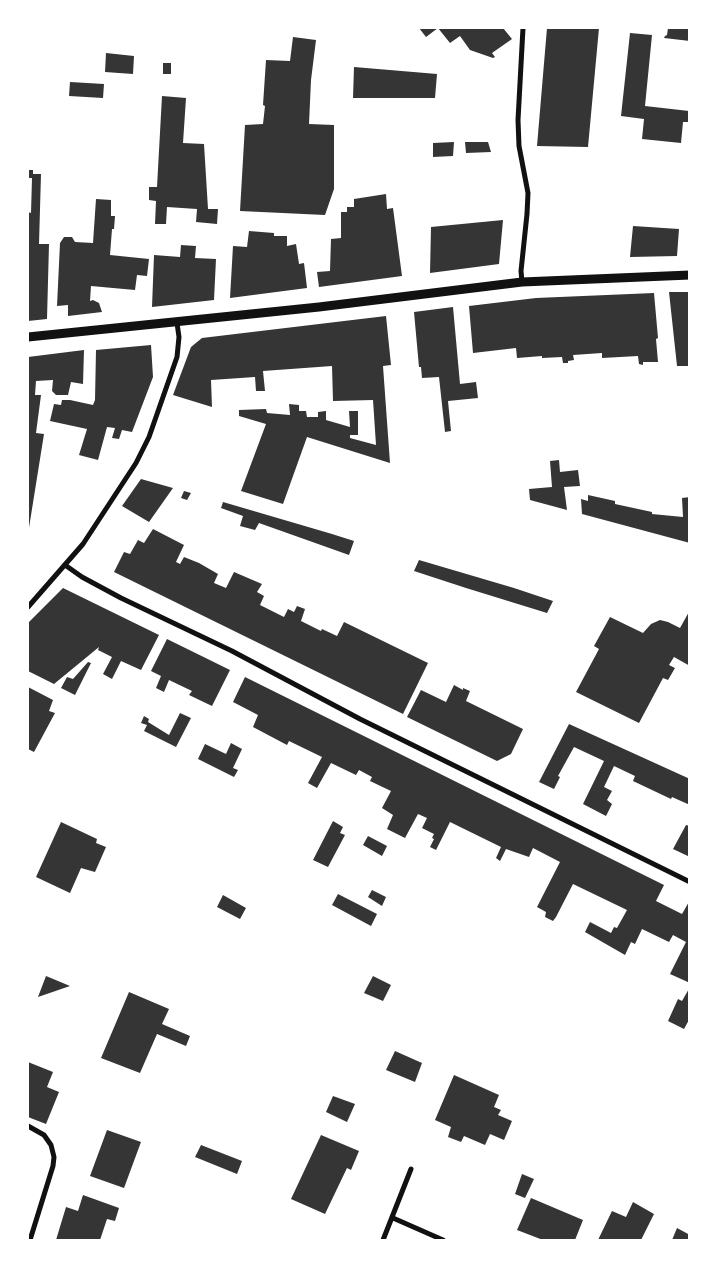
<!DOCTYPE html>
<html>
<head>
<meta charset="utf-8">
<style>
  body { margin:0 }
  #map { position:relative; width:717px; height:1268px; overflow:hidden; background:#fff; font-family:Helvetica,sans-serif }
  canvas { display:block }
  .frame { position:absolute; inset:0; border:29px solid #fff; pointer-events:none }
</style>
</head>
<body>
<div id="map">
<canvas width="717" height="1268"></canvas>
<div class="frame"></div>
</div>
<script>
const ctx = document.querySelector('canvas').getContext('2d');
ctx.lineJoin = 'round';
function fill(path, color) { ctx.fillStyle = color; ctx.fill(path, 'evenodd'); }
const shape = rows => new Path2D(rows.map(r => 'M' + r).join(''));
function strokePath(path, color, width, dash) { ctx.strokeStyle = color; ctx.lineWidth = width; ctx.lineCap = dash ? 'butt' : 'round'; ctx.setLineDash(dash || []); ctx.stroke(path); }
const building = shape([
  [419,28,503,28,512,39,492,53,495,57,493,58,470,50,460,36,450,43,438,28,426,37],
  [547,28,599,28,588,147,537,146],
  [668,28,690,28,690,41,664,38,665,36,667,35],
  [630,33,652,35,645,106,689,111,688,122,683,122,681,143,642,139,644,119,621,116],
  [293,37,316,40,311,80,309,124,334,125,334,189,325,215,240,211,245,125,263,124,265,106,263,105,266,60,290,61],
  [106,53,134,56,133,74,105,72],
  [163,63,171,63,171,74,163,74],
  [354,67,437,74,435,98,353,98],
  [70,82,104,84,103,98,69,96],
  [162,96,186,98,183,143,204,144,208,209,218,209,217,224,196,222,197,209,167,207,166,224,155,224,156,201,149,200,149,187,157,187],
  [454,142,453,156,433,157,433,143],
  [465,142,488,142,491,152,466,153],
  [28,170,33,170,33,174,41,174,39,244,49,244,47,319,28,321,28,212,31,213,32,178,28,178],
  [386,194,387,209,393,208,402,276,319,287,317,272,330,271,331,239,341,238,341,212,347,212,347,207,354,207,354,199],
  [96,199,111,200,111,216,115,216,114,229,112,229,110,255,149,259,147,276,137,275,135,290,91,286,90,301,93,300,99,303,102,312,68,316,68,305,57,306,60,243,64,237,72,237,75,242,93,243],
  [503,220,499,264,430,273,431,227],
  [633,226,679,229,677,256,630,257],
  [249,231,274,233,274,236,287,236,287,246,296,244,299,264,304,263,307,288,230,298,233,246,247,247],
  [181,245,196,246,195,258,216,259,214,300,152,307,154,255,180,257],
  [669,292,690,292,690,366,677,366],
  [654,293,658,338,656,339,658,362,643,362,643,365,639,364,638,356,602,358,602,353,573,355,574,360,568,361,568,363,563,363,562,357,542,358,542,356,517,358,516,348,473,353,469,306,536,298],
  [453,307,460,384,476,382,478,398,448,401,451,431,445,432,439,377,422,378,421,367,419,367,414,312],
  [386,316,391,365,383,366,390,463,307,437,283,504,241,491,266,424,239,416,239,410,266,409,267,413,290,415,289,404,299,405,299,411,306,411,307,417,318,417,318,412,326,411,326,420,350,427,349,411,358,411,358,435,350,435,350,438,376,445,373,400,333,401,332,366,263,371,265,391,256,391,255,377,211,380,212,407,173,395,191,347,202,338],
  [151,345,153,377,132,432,122,430,119,439,112,438,115,428,107,427,98,460,79,455,87,429,50,421,54,404,61,405,62,400,70,400,93,405,95,400,96,350],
  [84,350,83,384,71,382,68,395,56,395,52,391,53,380,36,381,35,395,41,395,36,433,44,434,28,534,28,357],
  [559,460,560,472,578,470,580,486,564,487,567,510,530,500,529,489,552,487,550,461],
  [141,479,173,488,149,522,122,506],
  [184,491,191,493,187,500,181,498],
  [588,495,615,501,615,504,652,512,652,514,683,517,682,498,690,497,690,543,582,514,581,499,588,501],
  [223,502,332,534,354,541,349,555,259,523,255,530,240,526,243,516,221,508],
  [153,529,184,545,176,562,180,564,184,557,199,563,218,574,214,583,226,588,234,572,262,584,257,592,264,596,260,605,284,617,288,609,294,612,297,606,305,609,301,621,321,631,322,629,337,636,344,622,428,663,403,714,114,572,124,552,130,554,138,540,144,543],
  [419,560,514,588,553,601,547,613,466,588,414,571],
  [63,588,159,635,141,670,121,661,112,679,103,674,112,657,98,650,99,647,54,684,28,671,28,623],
  [690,610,690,666,674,657,669,665,675,668,668,680,663,678,639,723,576,692,599,649,594,646,610,617,643,633,651,624,660,620,668,622,680,628],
  [167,639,230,670,212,706,189,695,192,691,169,680,164,692,156,688,161,676,151,671],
  [88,662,91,663,75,695,61,688,67,677,73,679],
  [245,677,664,885,656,901,682,914,690,900,690,983,670,974,686,942,673,935,669,942,642,929,635,944,631,942,625,955,585,932,590,922,611,933,614,927,617,928,627,910,573,884,556,917,553,921,545,917,546,912,537,907,560,862,533,848,529,857,506,849,500,861,496,858,501,847,450,822,436,850,430,847,434,839,432,838,434,834,422,828,427,818,418,814,405,838,387,829,393,815,382,808,391,791,370,781,372,777,359,770,356,775,331,763,317,788,308,783,322,757,289,741,287,745,253,727,258,715,233,702],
  [454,685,463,690,463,688,470,691,466,701,523,729,511,754,497,761,407,717,421,690,446,702],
  [28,687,53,700,49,711,55,713,34,752,28,749],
  [180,713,191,718,176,747,144,731,147,725,141,723,144,716,149,719,148,722,169,735],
  [569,724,690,779,690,805,672,797,671,799,633,781,635,776,614,766,604,787,612,791,607,800,612,804,606,816,583,804,604,761,574,747,558,776,560,777,554,789,539,782],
  [231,743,242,749,233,768,238,770,234,777,198,759,205,744,226,754],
  [333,821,343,827,340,833,345,835,328,867,313,860],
  [61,822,97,839,96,843,106,847,95,872,81,868,70,893,36,877],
  [686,825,690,826,690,857,673,849],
  [368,836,387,846,382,856,363,845],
  [372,890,386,897,382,906,368,897],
  [338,894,377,914,371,926,332,905],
  [223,895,246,908,240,919,217,907],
  [46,976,70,986,38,997],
  [373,976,391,985,383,1001,364,993],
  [690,987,690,1018,684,1029,668,1021,678,999,682,1001],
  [129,992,169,1009,162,1024,190,1036,186,1046,157,1034,140,1073,101,1058],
  [395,1051,422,1063,415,1082,386,1070],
  [28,1062,53,1072,47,1087,59,1092,46,1124,28,1117],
  [454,1075,499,1095,494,1107,501,1110,498,1115,512,1121,504,1140,490,1134,485,1145,464,1136,461,1142,448,1137,451,1127,435,1120],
  [333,1096,355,1104,347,1122,326,1112],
  [107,1130,141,1142,124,1188,90,1176],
  [321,1135,359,1151,351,1170,347,1168,325,1214,291,1199],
  [201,1145,242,1161,237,1174,195,1157],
  [522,1174,534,1179,525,1198,515,1194],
  [83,1195,119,1208,115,1221,107,1219,100,1240,56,1240,66,1207,78,1211],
  [531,1198,583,1220,575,1240,543,1240,517,1230],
  [633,1202,654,1214,641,1240,598,1240,612,1211,626,1217],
  [677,1228,690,1235,690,1240,672,1240]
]);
const minor = shape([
  [522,282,521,271,527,214,528,193,519,146,518,120,523,28],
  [65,565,82,577,121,598,232,651,360,719,690,882],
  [28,607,83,544,136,463,149,437,177,357,179,337,177,323],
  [28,1126,44,1135,51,1145,54,1157,53,1166,30,1240],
  [393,1218,443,1240],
  [383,1240,411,1169]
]);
const tertiary = shape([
  [28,337,319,307,522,282,690,275]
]);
fill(building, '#353535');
strokePath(minor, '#111', 5);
strokePath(tertiary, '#111', 9);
</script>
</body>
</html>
